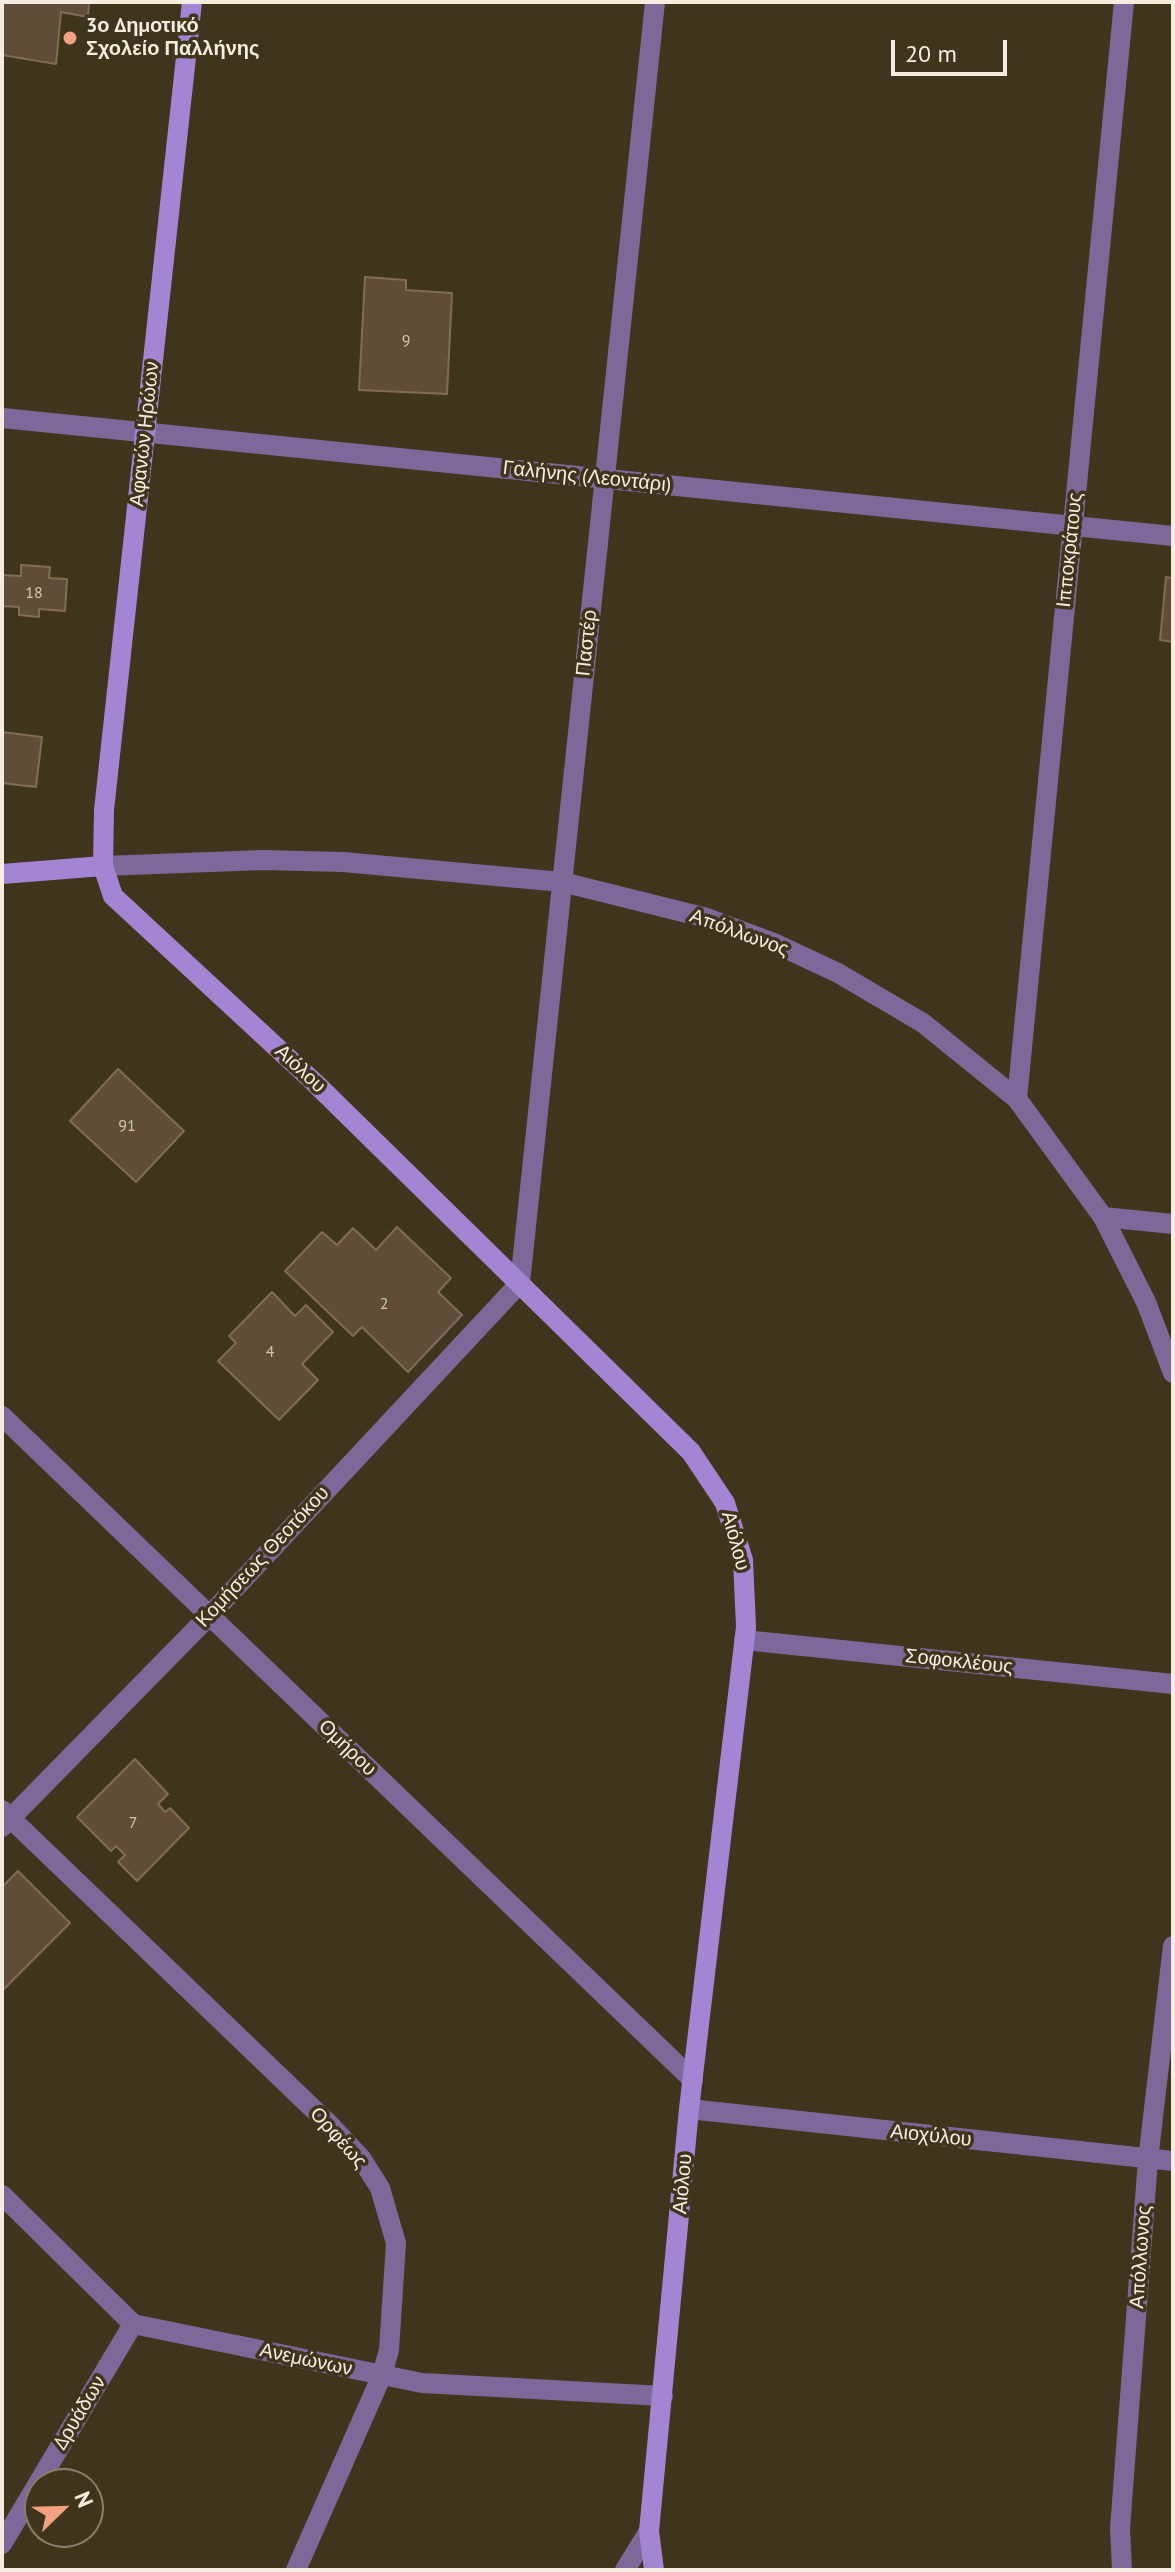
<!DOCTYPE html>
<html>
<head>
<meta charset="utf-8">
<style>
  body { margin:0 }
  #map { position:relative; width:1175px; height:2572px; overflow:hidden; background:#3f341c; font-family:"PT Sans",sans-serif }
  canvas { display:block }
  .frame { position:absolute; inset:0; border:4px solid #f5eee0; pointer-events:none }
  .north { position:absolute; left:24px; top:2468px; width:80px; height:80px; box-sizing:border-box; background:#3f341c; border:2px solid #887e6a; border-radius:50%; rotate:67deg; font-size:22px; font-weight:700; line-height:32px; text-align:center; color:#f5eee0 }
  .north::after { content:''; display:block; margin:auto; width:28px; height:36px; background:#f2a080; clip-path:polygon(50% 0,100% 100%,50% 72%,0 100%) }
  .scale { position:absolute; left:891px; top:40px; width:116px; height:36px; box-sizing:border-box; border:4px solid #f5eee0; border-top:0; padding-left:10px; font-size:24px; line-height:28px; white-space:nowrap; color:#f5eee0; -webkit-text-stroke:6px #3f341c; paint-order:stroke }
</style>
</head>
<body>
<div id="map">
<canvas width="1175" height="2572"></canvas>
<div class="frame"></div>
<div class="north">N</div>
<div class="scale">20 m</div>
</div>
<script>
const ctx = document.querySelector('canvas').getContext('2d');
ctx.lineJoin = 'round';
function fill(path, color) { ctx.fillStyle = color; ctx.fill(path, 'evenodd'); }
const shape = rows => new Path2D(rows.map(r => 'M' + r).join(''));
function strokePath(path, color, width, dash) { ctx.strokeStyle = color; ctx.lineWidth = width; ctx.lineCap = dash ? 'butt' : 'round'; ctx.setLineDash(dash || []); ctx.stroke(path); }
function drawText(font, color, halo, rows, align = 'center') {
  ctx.font = font + ' "PT Sans",sans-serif'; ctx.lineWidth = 7; ctx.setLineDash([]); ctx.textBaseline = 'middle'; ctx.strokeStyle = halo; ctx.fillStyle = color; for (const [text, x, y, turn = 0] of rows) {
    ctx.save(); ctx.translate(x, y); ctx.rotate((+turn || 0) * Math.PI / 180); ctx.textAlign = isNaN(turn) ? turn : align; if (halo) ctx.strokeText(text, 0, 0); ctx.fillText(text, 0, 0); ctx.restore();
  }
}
const building = shape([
  [2,2,89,2,88,17,61,12,56,64,2,55,2,2],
  [365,277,406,280,406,290,452,293,447,394,359,390,365,277],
  [21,565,50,567,49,578,67,579,65,611,39,609,39,617,19,615,19,607,2,606,2,575,21,576,21,565],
  [1166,577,1173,578,1173,642,1160,640,1166,577],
  [2,732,42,737,36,787,2,783,2,732],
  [118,1069,184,1131,136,1182,70,1121,118,1069],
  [397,1227,451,1278,438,1292,462,1315,408,1372,362,1327,353,1336,285,1271,322,1232,337,1245,353,1228,376,1250,397,1227],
  [272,1292,295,1316,306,1305,333,1332,302,1364,318,1380,279,1420,218,1361,236,1343,229,1336,272,1292],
  [135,1759,168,1794,158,1804,165,1812,170,1808,189,1828,137,1881,118,1862,125,1855,116,1846,111,1851,77,1817,135,1759],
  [18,1871,70,1923,2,1991,2,1887,18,1871]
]);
const street = shape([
  [2,418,1173,536],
  [103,866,263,860,343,862,562,882,707,918,774,943,838,973,923,1023,1017,1099,1103,1217,1146,1302,1173,1373],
  [1017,1099,1124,2],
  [1103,1217,1173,1224],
  [2,1416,693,2080],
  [744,1640,1173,1684],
  [2,1810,331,2126,361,2158,380,2188,396,2243,389,2350,382,2375,296,2570],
  [2,1827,209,1616,520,1283,655,2],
  [689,2109,1173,2161],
  [2,2195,133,2324,422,2383,663,2396],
  [2,2544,133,2324],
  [625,2570,649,2531],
  [1122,2570,1120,2528,1148,2160,1173,1946]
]);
const secondary = shape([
  [192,2,104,810,103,866,113,896,314,1082,691,1452,725,1503,743,1560,746,1627,689,2109,649,2531,654,2570],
  [2,874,103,866]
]);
const markers = [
  [70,38,8,"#f2a080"]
];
const numberNames = [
  ["9",406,341],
  ["18",34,593],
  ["91",127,1126],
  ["2",384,1304],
  ["4",270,1352],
  ["7",133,1823]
];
const poiNames = [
  ["3ο Δημοτικό",86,26],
  ["Σχολείο Παλλήνης",86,49]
];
const streetNames = [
  ["Αφανών Ηρώων",145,434,-84],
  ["Γαλήνης (Λεοντάρι)",587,477,6],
  ["Ιπποκράτους",1070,550,-84],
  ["Παστέρ",587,643,-84],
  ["Απόλλωνος",739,933,20],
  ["Αιόλου",300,1069,43],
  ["Αιόλου",735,1541,75],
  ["Κομήσεως Θεοτόκου",263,1557,-47],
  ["Σοφοκλέους",959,1662,6],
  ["Ομήρου",347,1748,44],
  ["Αιοχύλου",931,2136,6],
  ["Ορφέως",338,2138,48],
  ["Αιόλου",683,2184,-85],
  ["Απόλλωνος",1141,2257,-86],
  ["Ανεμώνων",306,2360,12],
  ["Δρυάδων",80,2413,-59]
];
fill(building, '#604d39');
strokePath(building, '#806c57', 2);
strokePath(street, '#7c699a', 20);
strokePath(secondary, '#a485d3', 20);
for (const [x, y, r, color] of markers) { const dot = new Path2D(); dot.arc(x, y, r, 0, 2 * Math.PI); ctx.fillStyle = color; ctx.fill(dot); strokePath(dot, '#3f341c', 3); }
drawText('16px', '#d0c6b6', null, numberNames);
drawText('bold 20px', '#f5eee0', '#3f341c', poiNames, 'left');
drawText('20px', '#f5eee0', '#3f341c', streetNames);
</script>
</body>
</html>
